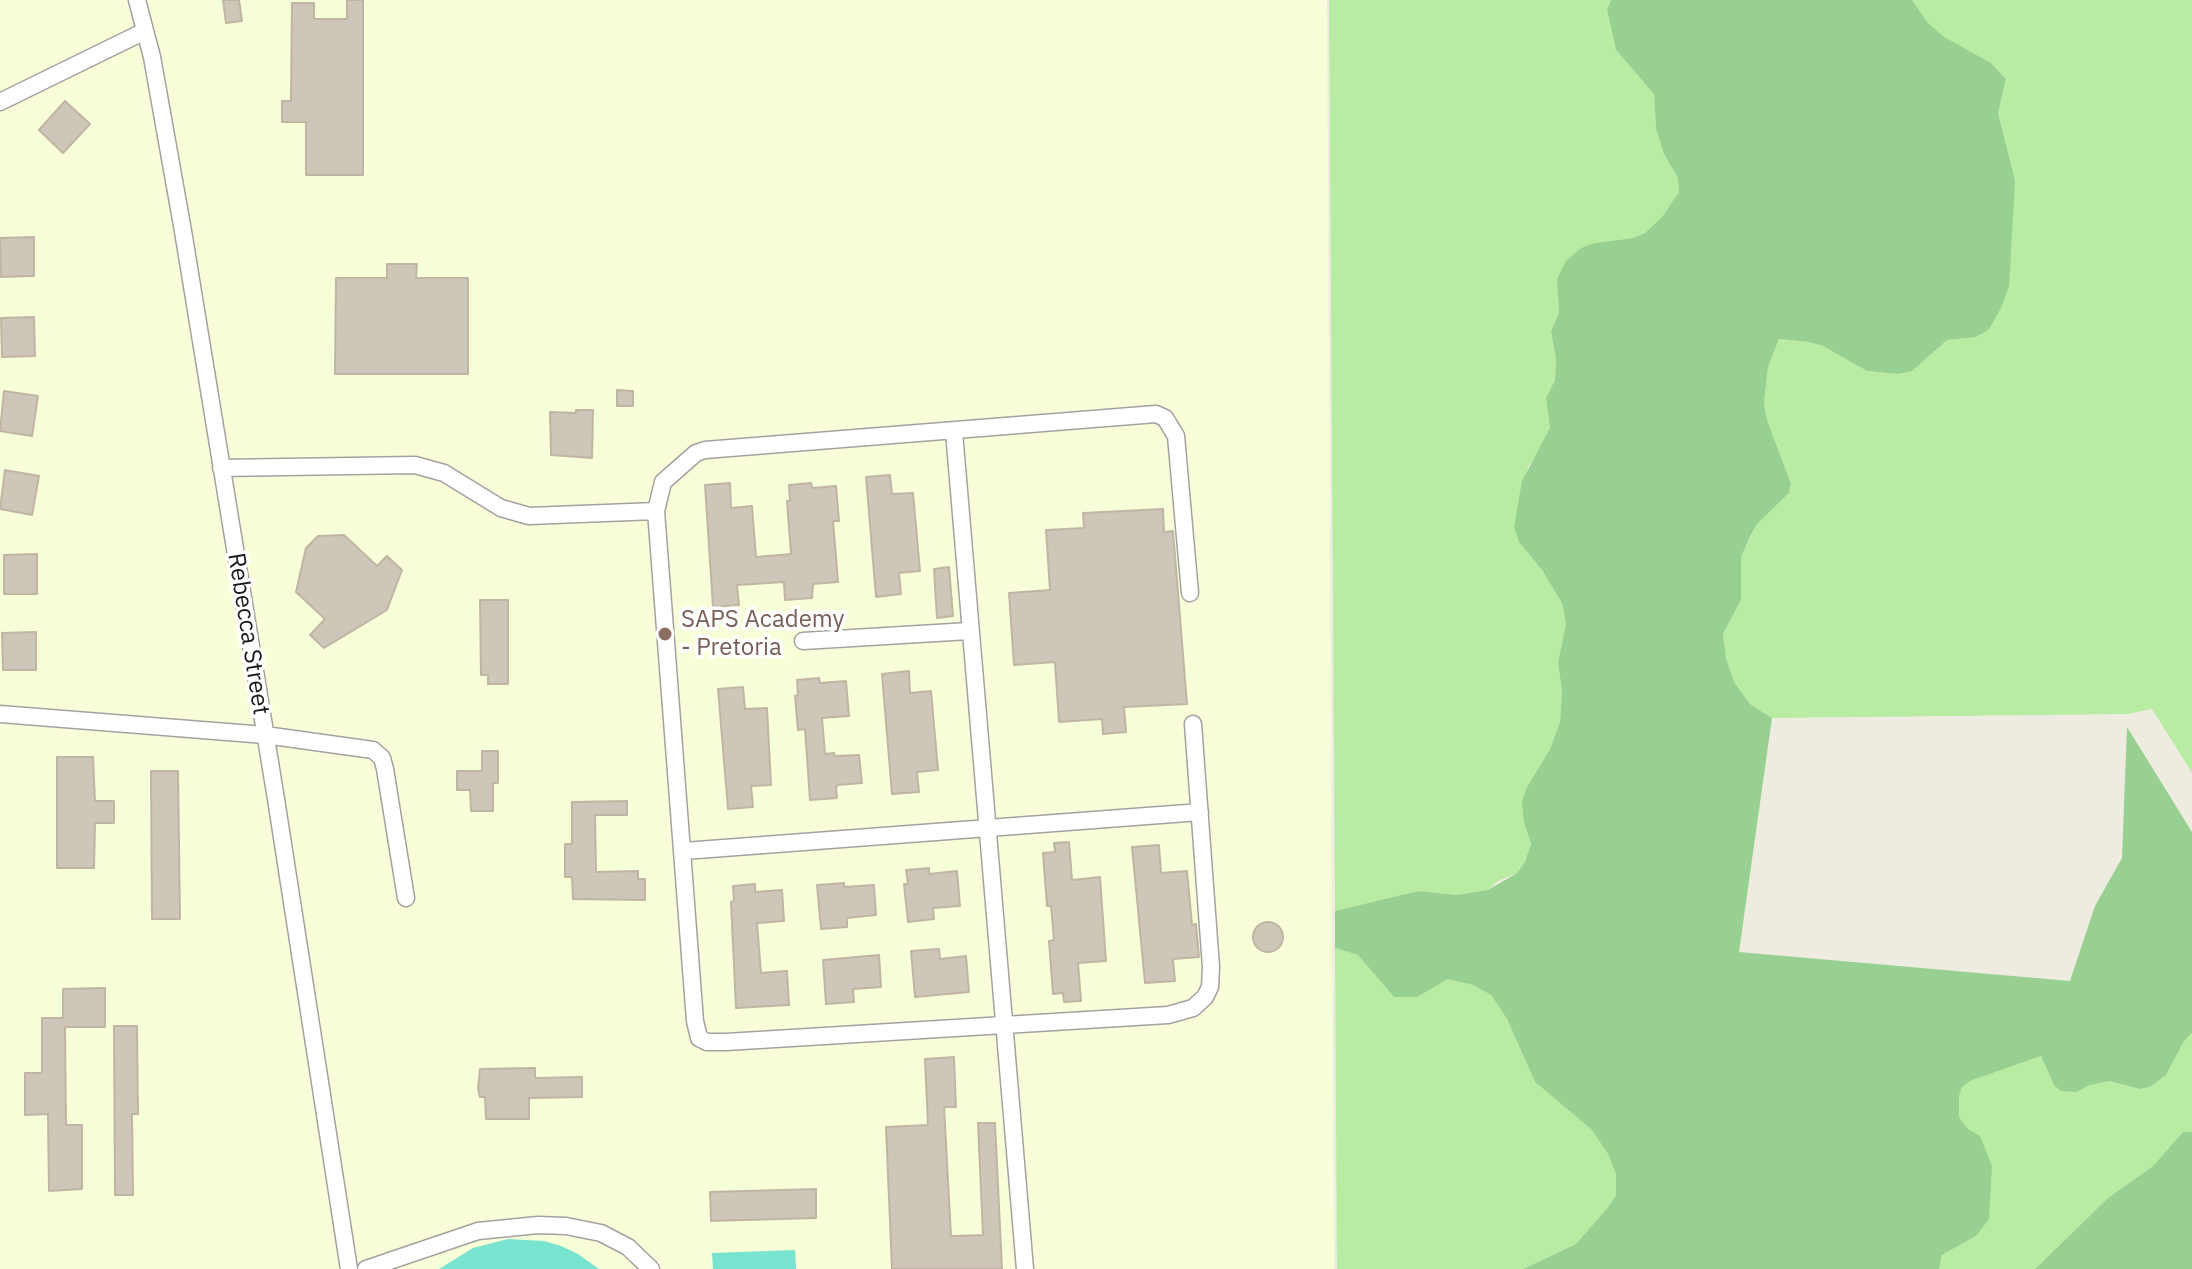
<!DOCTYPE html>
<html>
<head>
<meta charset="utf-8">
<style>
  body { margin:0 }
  canvas { display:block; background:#eeece0 }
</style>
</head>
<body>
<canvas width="2192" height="1269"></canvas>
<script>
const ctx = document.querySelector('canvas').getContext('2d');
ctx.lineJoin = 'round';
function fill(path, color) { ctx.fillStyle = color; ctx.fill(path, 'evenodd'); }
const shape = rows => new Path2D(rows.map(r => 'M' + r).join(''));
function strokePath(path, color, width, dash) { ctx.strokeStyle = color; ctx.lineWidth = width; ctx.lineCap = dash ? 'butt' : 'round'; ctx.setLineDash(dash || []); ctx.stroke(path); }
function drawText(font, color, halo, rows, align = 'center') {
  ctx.font = font + ' "IBM Plex Sans",sans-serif'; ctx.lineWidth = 7; ctx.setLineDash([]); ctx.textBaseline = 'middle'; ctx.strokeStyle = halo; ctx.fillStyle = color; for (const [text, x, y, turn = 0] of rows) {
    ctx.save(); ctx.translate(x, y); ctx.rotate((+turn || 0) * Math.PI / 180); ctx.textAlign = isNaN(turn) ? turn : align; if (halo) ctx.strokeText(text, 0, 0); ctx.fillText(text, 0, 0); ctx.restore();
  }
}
const education = shape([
  [0,0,1327,0,1334,1269,0,1269]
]);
const grass = shape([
  [1329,0,1611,0,1607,10,1616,50,1654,94,1656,129,1664,154,1678,178,1679,192,1662,217,1645,233,1633,238,1595,243,1557,279,1559,313,1551,331,1556,359,1555,380,1546,398,1550,428,1542,448,1528,467,1519,542,1542,570,1562,603,1566,623,1558,663,1562,691,1560,722,1550,749,1527,787,1524,823,1531,842,1525,862,1517,873,1498,881,1488,890,1456,895,1418,891,1335,911],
  [1912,0,2192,0,2192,773,2152,709,2127,714,1772,718,1750,704,1734,682,1726,658,1723,634,1741,600,1741,557,1757,524,1789,493,1791,484,1767,420,1764,403,1768,367,1779,339,1809,342,1823,346,1867,371,1899,374,1912,371,1947,340,1976,337,1983,333,2001,308,2015,180,1998,113,2006,79,1991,63,1944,38,1928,23],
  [1335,948,1358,955,1394,997,1417,997,1448,979,1473,985,1491,995,1507,1019,1535,1082,1591,1129,1608,1154,1616,1174,1616,1195,1609,1206,1576,1244,1523,1269,1337,1269],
  [2192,1033,2192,1132,2183,1132,2153,1166,2108,1198,2035,1269,1939,1269,1942,1255,1976,1236,1968,1129,1959,1117,1959,1096,1962,1087,1970,1081,2041,1056,2054,1085,2077,1092,2090,1085,2110,1081,2140,1089,2150,1087,2166,1075,2184,1041]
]);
const forest = shape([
  [1611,0,1912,0,1928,23,1944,37,1991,63,2006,79,1998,113,2015,180,2009,286,2001,308,1989,329,1983,333,1976,337,1947,340,1912,371,1899,374,1867,371,1823,346,1809,342,1779,339,1768,367,1764,403,1767,420,1791,484,1789,493,1757,524,1750,537,1741,557,1741,600,1723,634,1726,658,1734,682,1750,704,1772,718,1739,952,2070,981,2095,906,2122,858,2127,727,2192,832,2192,1033,2184,1041,2166,1075,2150,1087,2140,1089,2110,1081,2090,1085,2077,1092,2061,1091,2054,1085,2041,1056,1970,1081,1962,1087,1959,1096,1959,1117,1968,1129,1980,1136,1992,1166,1989,1219,1976,1236,1942,1255,1939,1269,1523,1269,1576,1244,1609,1206,1616,1195,1616,1174,1608,1154,1591,1129,1535,1082,1507,1019,1491,995,1473,985,1448,979,1417,997,1394,997,1358,955,1335,948,1335,911,1418,891,1456,895,1488,890,1517,873,1525,862,1531,843,1524,823,1522,801,1527,787,1550,749,1560,722,1562,691,1558,663,1566,623,1562,603,1542,570,1519,542,1514,527,1522,481,1550,428,1546,398,1555,380,1556,359,1551,331,1559,313,1557,279,1566,261,1581,248,1595,243,1633,238,1645,233,1662,217,1679,192,1678,178,1664,154,1656,129,1654,94,1616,50,1607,10],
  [2183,1132,2192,1132,2192,1269,2035,1269,2108,1198,2153,1166]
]);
const pitch = shape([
  [508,1239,544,1241,561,1246,578,1254,599,1269,439,1269,473,1248],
  [795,1250,796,1269,713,1269,712,1253]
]);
const building = shape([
  [223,0,239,0,242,21,226,23,223,0],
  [347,0,363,0,363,175,306,175,306,122,282,122,282,101,291,101,292,3,314,3,314,19,347,19,347,0],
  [65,101,90,124,63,153,39,130,65,101],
  [34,237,34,276,1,277,0,238,34,237],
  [387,264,417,264,416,278,468,278,468,374,335,374,336,278,387,278,387,264],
  [34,317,35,356,2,357,1,318,34,317],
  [617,390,633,391,633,406,617,406,617,390],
  [4,391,38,396,32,436,0,431,4,391],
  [576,410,593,410,592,458,551,455,550,412,576,413,576,410],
  [5,470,39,476,32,515,0,509,5,470],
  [890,475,892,494,913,493,920,571,899,573,901,594,876,597,866,477,890,475],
  [730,483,731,508,752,506,756,557,791,554,787,501,790,501,789,485,811,483,812,488,836,486,839,521,833,521,838,582,813,584,812,598,785,600,784,582,737,585,739,605,713,607,705,485,730,483],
  [1163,509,1164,532,1173,531,1187,704,1124,707,1126,732,1103,734,1102,719,1059,722,1055,662,1014,665,1009,593,1050,590,1046,530,1084,528,1083,513,1163,509],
  [344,535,377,566,387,556,402,570,387,610,324,648,310,635,325,619,296,592,306,548,318,536,344,535],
  [37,554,37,594,4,594,4,555,37,554],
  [949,567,953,616,937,618,934,569,949,567],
  [480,600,508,600,508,684,488,684,488,675,481,675,480,600],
  [36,632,36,670,3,670,2,633,36,632],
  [909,671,910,693,931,691,938,770,917,772,919,792,892,794,882,674,909,671],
  [819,678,820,683,846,681,849,716,822,718,825,754,834,753,834,756,859,755,862,783,838,785,836,787,837,798,810,800,805,729,798,730,795,696,798,695,797,680,819,678],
  [743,687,745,709,767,708,771,785,751,786,753,807,728,809,718,689,743,687],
  [482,751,498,751,498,783,493,783,493,811,471,811,470,790,457,790,457,771,482,771,482,751],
  [57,757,93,757,95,801,114,801,114,823,95,823,94,868,57,868,57,757],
  [151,771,178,771,180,919,152,919,151,771],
  [627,801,627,815,595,815,596,872,638,871,638,879,645,879,645,900,573,899,572,877,565,877,565,844,572,844,572,802,627,801],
  [1069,842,1072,880,1100,877,1106,961,1078,963,1081,1001,1064,1002,1063,993,1053,994,1049,941,1054,940,1051,906,1047,906,1043,853,1055,852,1054,843,1069,842],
  [1159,845,1161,873,1187,871,1192,925,1196,924,1199,957,1173,959,1175,981,1145,983,1132,847,1159,845],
  [929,868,929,874,957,871,960,906,933,908,934,919,908,922,904,884,908,884,906,870,929,868],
  [844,883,844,887,874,885,876,915,847,918,847,927,821,929,817,885,844,883],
  [755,884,755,892,782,890,784,921,757,923,761,973,787,971,789,1005,736,1008,731,902,734,901,733,886,755,884],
  '1253 937a15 15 0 1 1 30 0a15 15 0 1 1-30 0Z',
  [939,949,940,959,966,956,969,992,915,997,911,951,939,949],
  [879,955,881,987,853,989,854,1002,826,1004,823,960,879,955],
  [105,988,105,1027,65,1027,66,1125,82,1125,82,1189,49,1191,48,1114,25,1115,25,1073,42,1073,42,1018,63,1018,63,989,105,988],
  [114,1026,137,1026,138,1114,132,1114,133,1195,115,1195,114,1026],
  [954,1057,956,1107,944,1107,951,1236,983,1235,978,1123,995,1123,1002,1269,892,1269,886,1127,928,1125,925,1059,954,1057],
  [535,1068,535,1078,582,1077,582,1097,529,1098,529,1119,486,1119,485,1097,480,1097,478,1088,480,1069,535,1068],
  [816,1189,816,1218,711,1221,710,1192,816,1189]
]);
const minor = shape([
  [137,0,152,57,183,231,276,799,349,1269],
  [0,102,145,31],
  [954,432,1025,1269],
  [221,468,415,465,444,473,501,508,529,516,656,511],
  [1190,593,1176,436,1165,418,1156,414,705,450,696,453,663,482,656,511,695,1021,699,1038,707,1042,726,1042,1168,1015,1193,1008,1205,997,1210,987,1211,967,1193,724],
  [803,641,969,631],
  [0,714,265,735,373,750,382,758,385,769,406,898],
  [684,851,1200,812],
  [366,1269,478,1231,538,1225,566,1226,601,1233,628,1247,651,1269]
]);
const markers = [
  [665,634,8,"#8d6e63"]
];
const educationNames = [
  ["SAPS Academy",681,620],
  ["- Pretoria",681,648]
];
const streetNames = [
  ["Rebecca Street",248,634,81]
];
fill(education, '#f7ffd8');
fill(grass, '#b8eca2');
fill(forest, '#98d092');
fill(pitch, '#78e3ce');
fill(building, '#cec6b9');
strokePath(building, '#c0b5a2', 2);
strokePath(minor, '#a2a2a2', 19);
strokePath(minor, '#fff', 16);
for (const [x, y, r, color] of markers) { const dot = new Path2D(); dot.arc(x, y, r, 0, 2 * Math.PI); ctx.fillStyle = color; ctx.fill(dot); strokePath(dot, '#fff', 3); }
drawText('24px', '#785e54', '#fff', educationNames, 'left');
drawText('24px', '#1b1b1b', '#fff', streetNames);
</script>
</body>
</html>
